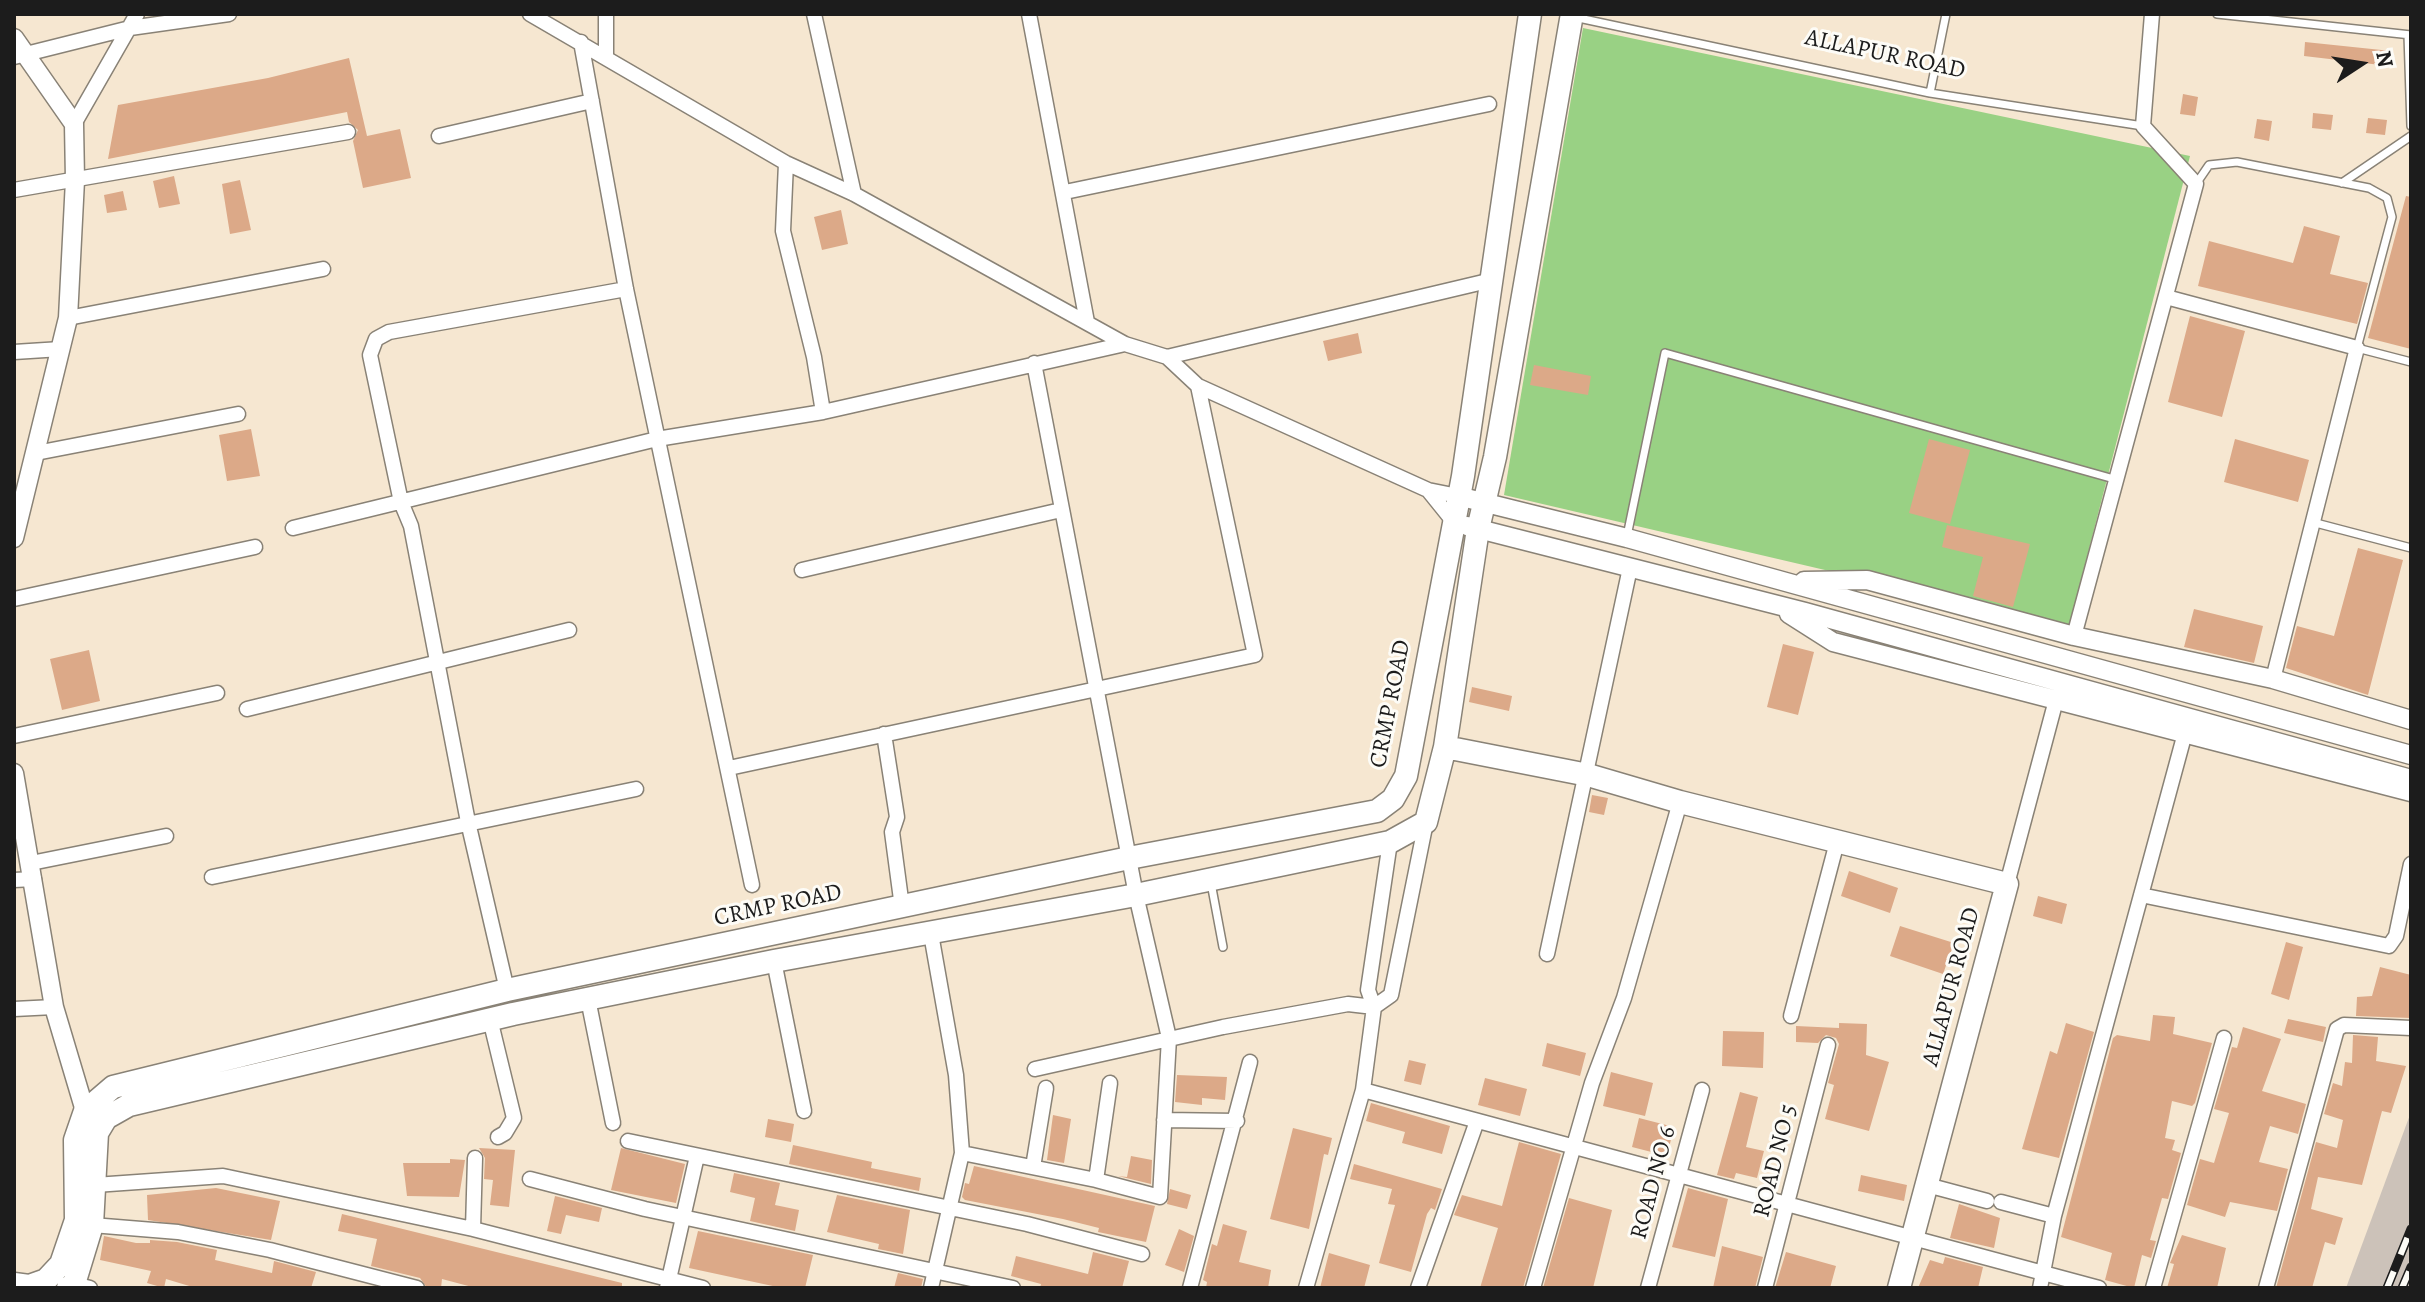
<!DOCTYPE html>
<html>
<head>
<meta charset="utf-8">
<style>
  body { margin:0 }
  #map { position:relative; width:2425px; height:1302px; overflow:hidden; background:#f6e7d1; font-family:Alegreya,serif }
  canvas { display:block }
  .frame { position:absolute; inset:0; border:16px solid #1c1c1c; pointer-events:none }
  .north { position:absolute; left:2321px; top:24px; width:80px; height:80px; -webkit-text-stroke:6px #fdfcf7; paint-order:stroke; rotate:78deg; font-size:22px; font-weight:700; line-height:32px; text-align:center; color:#1c1c1c }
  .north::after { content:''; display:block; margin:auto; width:28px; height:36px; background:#1c1c1c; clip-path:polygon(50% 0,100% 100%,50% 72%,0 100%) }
</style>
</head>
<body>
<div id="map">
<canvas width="2425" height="1302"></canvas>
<div class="frame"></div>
<div class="north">N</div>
</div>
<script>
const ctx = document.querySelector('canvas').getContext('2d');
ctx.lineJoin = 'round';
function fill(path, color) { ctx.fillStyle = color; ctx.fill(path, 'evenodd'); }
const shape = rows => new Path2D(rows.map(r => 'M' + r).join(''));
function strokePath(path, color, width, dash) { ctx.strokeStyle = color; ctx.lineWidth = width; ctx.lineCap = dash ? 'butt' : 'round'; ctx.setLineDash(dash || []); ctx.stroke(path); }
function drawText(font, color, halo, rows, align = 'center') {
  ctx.font = font + ' Alegreya,serif'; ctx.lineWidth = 6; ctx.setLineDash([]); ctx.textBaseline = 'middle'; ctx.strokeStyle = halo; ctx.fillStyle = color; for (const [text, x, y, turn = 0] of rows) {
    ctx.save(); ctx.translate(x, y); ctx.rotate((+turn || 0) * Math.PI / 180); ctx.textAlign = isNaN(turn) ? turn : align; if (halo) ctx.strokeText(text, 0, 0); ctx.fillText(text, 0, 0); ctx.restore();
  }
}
const industrial = shape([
  [2411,1112,2411,1288,2346,1288]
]);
const green = shape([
  [1583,28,2190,156,2069,627,1504,495]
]);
const building = shape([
  [2305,42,2391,51,2389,66,2304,56],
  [349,58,367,136,400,129,411,178,363,188,353,141,358,130,349,122,347,112,108,159,118,105,268,78],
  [2183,94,2198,97,2195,116,2180,114],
  [2313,113,2333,115,2331,130,2312,128],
  [2368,118,2387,120,2385,135,2366,133],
  [2257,119,2272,121,2269,141,2254,138],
  [174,176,180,204,159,208,153,181],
  [240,180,251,230,230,234,222,184],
  [123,191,127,210,107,213,104,195],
  [2406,196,2411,197,2411,349,2368,338],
  [841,210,848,244,822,250,814,217],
  [2304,226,2340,236,2330,274,2368,283,2357,324,2198,286,2209,241,2293,263],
  [2190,316,2245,331,2222,417,2168,402],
  [1358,333,1362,353,1328,361,1323,341],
  [1534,365,1591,376,1588,395,1530,385],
  [251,429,260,476,227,481,219,435],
  [1929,439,1970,450,1950,524,1909,513],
  [2235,439,2309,460,2298,502,2224,482],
  [1947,525,2030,544,2013,607,1973,596,1983,557,1942,547],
  [2358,548,2403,560,2368,695,2286,668,2297,626,2334,636],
  [2194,609,2263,626,2254,663,2184,647],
  [1783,644,1814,652,1798,715,1767,707],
  [89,650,100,701,62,710,50,659],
  [1472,687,1512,696,1509,711,1469,702],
  [1592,795,1608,798,1604,815,1589,812],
  [1849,871,1898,888,1890,913,1841,896],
  [2038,896,2067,904,2062,924,2033,916],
  [1900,926,1954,943,1943,974,1890,956],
  [2286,942,2303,947,2289,1000,2271,994],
  [2380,967,2411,975,2411,1018,2356,1016,2357,997,2372,996],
  [2153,1015,2175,1017,2173,1034,2212,1043,2195,1103,2192,1106,2172,1101,2165,1138,2175,1140,2172,1150,2181,1153,2168,1199,2162,1198,2150,1240,2156,1241,2151,1258,2142,1255,2134,1288,2105,1280,2112,1253,2061,1237,2113,1038,2117,1035,2150,1041],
  [2288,1019,2326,1027,2323,1042,2284,1033],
  [1839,1023,1867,1024,1866,1055,1889,1062,1869,1131,1825,1119,1834,1085,1828,1083,1839,1044,1836,1038,1826,1035,1818,1043,1796,1042,1796,1026,1839,1028],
  [2066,1023,2094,1032,2059,1158,2022,1149,2050,1051,2057,1054],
  [2243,1027,2281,1039,2262,1091,2306,1104,2298,1134,2270,1126,2259,1162,2288,1169,2277,1211,2230,1202,2225,1217,2187,1205,2200,1159,2214,1163,2229,1113,2214,1109,2232,1047,2237,1048],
  [1723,1031,1764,1032,1763,1068,1722,1066],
  [2353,1035,2378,1037,2376,1061,2406,1066,2391,1113,2382,1111,2362,1185,2318,1177,2311,1209,2343,1218,2335,1245,2325,1242,2312,1288,2276,1288,2316,1142,2337,1148,2343,1120,2324,1114,2333,1083,2342,1086,2345,1062,2352,1063],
  [1547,1043,1586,1053,1580,1076,1542,1066],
  [1409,1060,1426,1064,1421,1085,1404,1081],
  [1611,1072,1653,1083,1645,1116,1603,1106],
  [1177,1075,1227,1077,1225,1100,1202,1098,1202,1105,1175,1102],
  [1485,1078,1527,1089,1520,1116,1478,1105],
  [1740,1092,1758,1097,1746,1147,1764,1151,1757,1178,1736,1173,1734,1179,1717,1175],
  [1371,1103,1450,1126,1442,1154,1402,1143,1405,1132,1366,1121],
  [1053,1115,1071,1119,1064,1163,1047,1160],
  [1639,1118,1674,1127,1667,1156,1632,1147],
  [768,1119,794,1124,791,1142,765,1137],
  [1293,1128,1332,1138,1328,1155,1324,1154,1309,1229,1270,1219],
  [1519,1142,1561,1154,1523,1288,1480,1288,1498,1228,1454,1215,1462,1195,1502,1206],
  [793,1145,872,1162,871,1168,921,1178,919,1191,789,1164],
  [479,1148,515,1150,509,1207,490,1205,493,1180,484,1179,485,1158],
  [621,1148,685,1164,676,1203,611,1190],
  [1131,1156,1152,1160,1151,1184,1118,1176,1127,1177],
  [450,1159,465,1160,459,1197,407,1196,403,1163,450,1163],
  [1354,1164,1442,1189,1435,1210,1431,1208,1427,1214,1411,1272,1379,1263,1395,1205,1388,1204,1392,1189,1350,1179],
  [974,1166,1155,1206,1146,1242,1098,1232,1099,1228,1063,1219,965,1200,962,1197,965,1183,969,1184],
  [734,1173,780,1183,775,1205,799,1210,795,1231,750,1221,755,1198,730,1192],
  [1861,1175,1907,1185,1904,1201,1858,1191],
  [216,1188,280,1201,271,1240,148,1220,147,1195],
  [1688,1188,1728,1199,1715,1257,1672,1247],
  [1170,1189,1191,1195,1187,1209,1167,1204],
  [837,1195,910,1210,903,1254,878,1249,879,1244,827,1232],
  [555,1196,602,1208,599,1222,566,1215,561,1234,547,1231],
  [1569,1198,1612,1210,1593,1288,1543,1288],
  [1959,1204,2000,1218,1994,1248,1950,1238],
  [342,1214,622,1283,622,1288,476,1288,442,1279,441,1288,427,1288,420,1278,371,1266,377,1239,338,1231],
  [1223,1224,1247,1231,1239,1262,1271,1270,1268,1288,1206,1288,1207,1282,1203,1280,1212,1244,1217,1246],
  [1179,1229,1194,1236,1184,1272,1165,1265],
  [698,1231,813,1255,805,1288,782,1288,689,1268],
  [2182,1235,2226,1248,2217,1288,2167,1288,2174,1264,2170,1263],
  [104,1236,136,1243,150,1243,150,1240,177,1242,217,1250,215,1260,272,1273,274,1261,316,1272,311,1288,196,1288,166,1279,164,1288,147,1283,151,1271,100,1260],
  [1722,1246,1763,1257,1755,1288,1713,1288],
  [1093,1252,1129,1261,1122,1288,1040,1288,1041,1284,1011,1276,1016,1256,1088,1274],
  [1786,1252,1836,1266,1830,1288,1775,1288],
  [1329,1253,1370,1265,1364,1288,1320,1288],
  [1945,1257,1983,1267,1978,1288,1918,1288,1930,1260,1943,1264],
  [898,1273,923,1279,921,1288,894,1288]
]);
const service = shape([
  [2217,14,2411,35],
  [1574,17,1930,93,2143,126],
  [2408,35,2411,126],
  [1930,93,1946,14],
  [2342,183,2411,136],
  [2196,184,2209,165,2237,162,2369,188,2387,198,2392,217,2357,348,2411,362],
  [2312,522,2411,548],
  [1627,536,1665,353,2114,479],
  [1211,883,1223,947]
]);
const minor = shape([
  [530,14,786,163,854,194,1125,344,1167,357,1198,386,1428,490],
  [606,14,606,56],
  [814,14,854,194],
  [1029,14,1087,322],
  [581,42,626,289,752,885],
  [14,57,130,28,229,14],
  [74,124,137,14],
  [439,136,592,101],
  [786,163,783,231,814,357,823,412],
  [14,190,348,132],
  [1065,192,1489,104],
  [2166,297,2357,348,2273,679],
  [68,318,323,269],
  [14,352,61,349],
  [1167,357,1492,280],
  [36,453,238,414],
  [1453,521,1428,490,1458,496],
  [293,528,657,439,823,412,1125,344],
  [802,570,1061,510],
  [14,599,255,547],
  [2074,636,2196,184,2143,126,2152,14],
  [247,709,569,630],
  [884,734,897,817,892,832,902,907],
  [14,736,217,693],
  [729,768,1255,655,1198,386],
  [31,863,166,836],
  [212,877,636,789],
  [14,880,34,879],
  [2007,884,2056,700],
  [2141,895,2389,946,2396,936,2411,864],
  [931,934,956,1075,962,1153],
  [1547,954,1630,568],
  [774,961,804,1111],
  [507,990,468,822,411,526,401,502,370,355,376,339,389,332,626,289],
  [588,999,613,1123],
  [14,1009,54,1007],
  [1791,1016,1837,842],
  [490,1019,514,1118,505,1133,498,1137],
  [1035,1069,1223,1027,1348,1004,1374,1007,1391,995,1426,822],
  [1363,1090,2099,1288],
  [1164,1120,1237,1121],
  [628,1141,1027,1224,1142,1254],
  [1033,1167,1046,1088],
  [530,1179,645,1209,1013,1288],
  [1096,1180,1110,1083],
  [95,1185,223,1176,473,1229,703,1288],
  [1927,1185,1987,1201],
  [2001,1202,2054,1216],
  [92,1225,178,1232,270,1250,417,1288],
  [473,1229,475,1158],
  [74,1284,90,1288],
  [667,1288,697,1156],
  [931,1288,962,1153,1096,1180,1160,1197,1169,1038,1136,895,1034,363],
  [1190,1288,1250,1062],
  [1306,1288,1363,1090,1374,1007,1368,990,1390,842],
  [1418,1288,1477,1121],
  [1533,1288,1592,1083,1624,998,1680,802],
  [1648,1288,1702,1090],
  [1765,1288,1828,1045],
  [2040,1288,2054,1216,2185,733],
  [2153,1288,2224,1038],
  [2266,1288,2337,1029,2344,1025,2411,1028]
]);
const tertiary = shape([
  [14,38,74,124,75,180,68,318,14,538],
  [1458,496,1627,538,2411,755],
  [1467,526,1805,612,2411,779],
  [1804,581,1867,580,2074,636,2273,679,2411,720],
  [1789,614,1833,642,2411,792],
  [14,773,54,1007,85,1111]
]);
const secondary = shape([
  [1445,747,1588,775,1680,802,2007,884,1899,1288],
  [14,1284,29,1286,46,1280,61,1264,76,1220,75,1140,85,1111,113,1087,507,990,1129,858,1377,811,1393,799,1406,776,1463,476,1530,14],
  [68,1288,74,1284,92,1225,97,1133,106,1118,129,1105,513,1014,774,961,1136,895,1390,842,1426,822,1445,747,1478,529,1495,457,1572,14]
]);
const rail = shape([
  [2387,1288,2411,1229],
  [2402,1288,2411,1267]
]);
const streetNames = [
  ["ALLAPUR ROAD",1885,55,12],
  ["CRMP ROAD",1391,704,-79],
  ["CRMP ROAD",778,906,-12],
  ["ALLAPUR ROAD",1952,987,-75],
  ["ROAD NO 5",1776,1161,-76],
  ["ROAD NO 6",1654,1183,-75]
];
fill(industrial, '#ccc2b9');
fill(green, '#99d184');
fill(building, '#dca988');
strokePath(service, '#898276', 10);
strokePath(minor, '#898276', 17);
strokePath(tertiary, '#898276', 21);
strokePath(secondary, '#898276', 25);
strokePath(service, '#fff', 7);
strokePath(minor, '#fff', 14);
strokePath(tertiary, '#fff', 18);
strokePath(secondary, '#fff', 22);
strokePath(rail, '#1c1c1c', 9);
strokePath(rail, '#fdfcf7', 6, [18]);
drawText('24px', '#1c1c1c', '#fdfcf7', streetNames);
</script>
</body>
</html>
